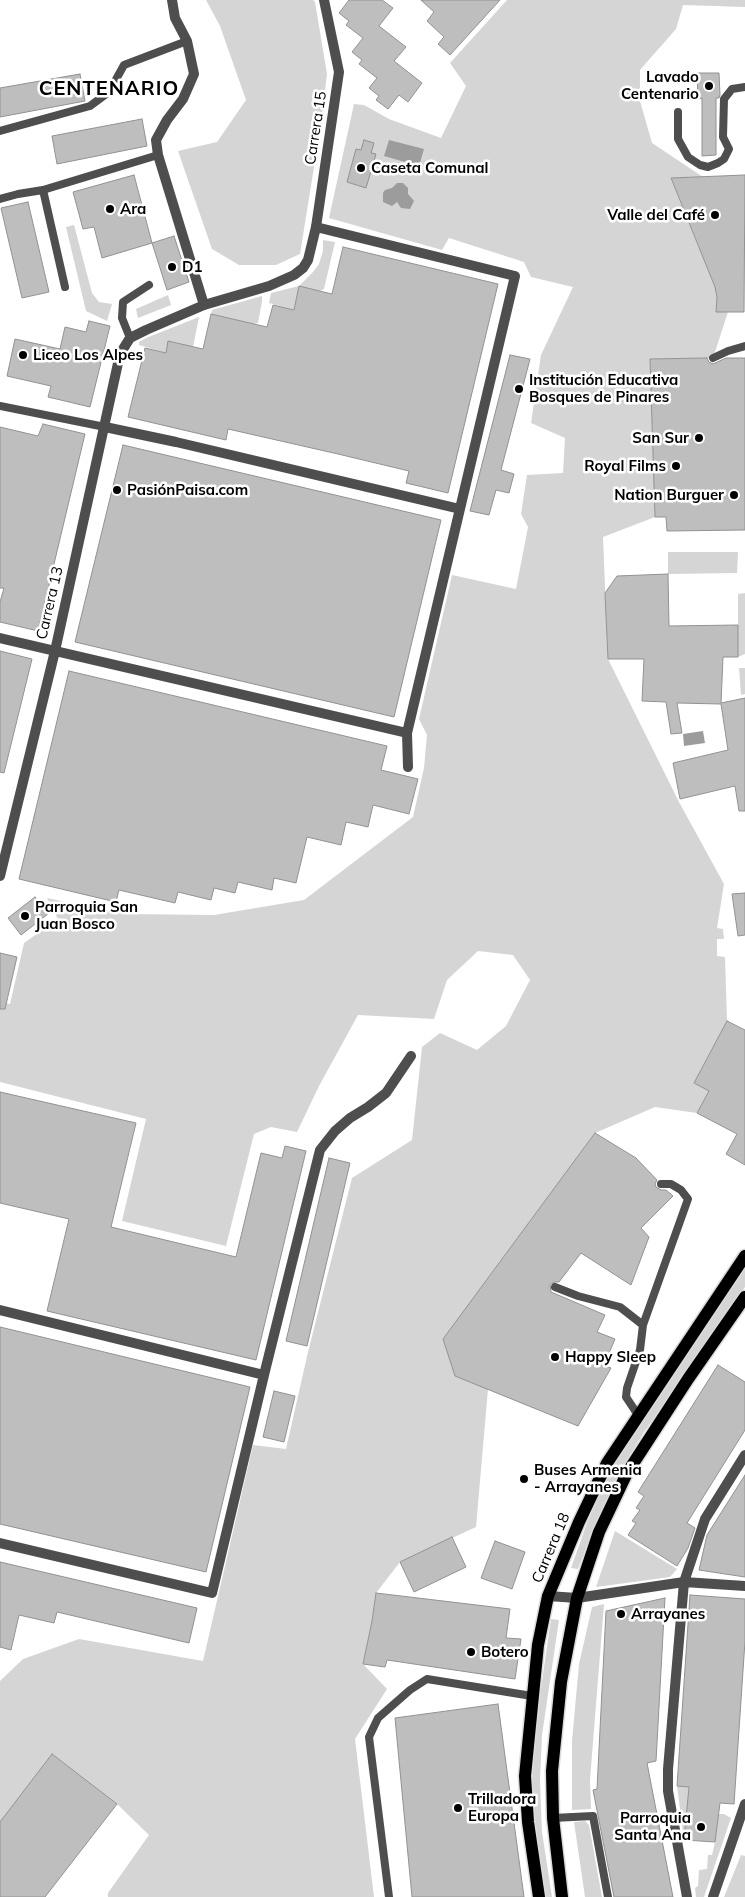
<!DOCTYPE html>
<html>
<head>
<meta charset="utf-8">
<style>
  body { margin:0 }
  canvas { display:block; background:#fff }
</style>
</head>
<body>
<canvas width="745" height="1897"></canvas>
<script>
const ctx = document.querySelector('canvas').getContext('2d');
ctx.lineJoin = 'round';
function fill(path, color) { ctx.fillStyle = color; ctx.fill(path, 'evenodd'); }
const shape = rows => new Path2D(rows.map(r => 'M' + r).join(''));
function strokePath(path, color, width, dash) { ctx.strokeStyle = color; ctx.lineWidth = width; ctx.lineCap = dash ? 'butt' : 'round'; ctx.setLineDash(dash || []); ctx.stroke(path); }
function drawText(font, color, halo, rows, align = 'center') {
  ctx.font = font + ' Mulish,sans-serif'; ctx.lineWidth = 5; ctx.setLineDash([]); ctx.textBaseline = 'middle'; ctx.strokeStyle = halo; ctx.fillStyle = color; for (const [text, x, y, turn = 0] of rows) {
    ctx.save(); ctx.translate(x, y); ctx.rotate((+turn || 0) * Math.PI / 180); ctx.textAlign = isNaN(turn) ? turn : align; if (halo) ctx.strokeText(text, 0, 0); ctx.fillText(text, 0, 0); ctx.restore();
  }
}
const green = shape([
  [206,0,313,0,315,2,327,74,320,130,300,254,276,265,239,265,212,249,178,151,217,142,246,100,220,26],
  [507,0,745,0,745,7,683,5,676,29,640,70,640,101,652,143,703,177,671,179,715,287,717,297,716,311,728,312,713,358,650,359,655,517,603,537,608,659,679,802,724,884,717,928,723,929,724,939,717,939,717,956,725,957,727,1021,694,1083,709,1091,697,1113,655,1107,595,1133,443,1339,455,1376,488,1389,476,1527,400,1562,376,1593,372,1621,363,1664,387,1689,355,1739,374,1897,108,1897,108,1893,149,1835,117,1804,52,1754,0,1822,0,1681,23,1659,79,1639,203,1661,253,1445,286,1449,308,1352,352,1178,412,1140,422,1047,440,1033,477,1050,506,1026,530,980,513,955,478,951,447,980,434,1019,358,1015,319,1086,297,1132,271,1127,254,1134,226,1246,122,1221,146,1119,0,1082,0,1002,10,1004,24,943,58,919,47,898,124,914,214,915,304,900,413,817,424,768,427,735,419,719,452,575,516,589,528,527,521,514,527,475,563,473,565,438,531,423,541,355,573,287,531,277,524,262,449,238,442,250,329,218,354,104,364,105,389,119,441,138,466,86,450,63],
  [74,225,92,293,99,302,112,304,107,321,86,311,66,227],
  [323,240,335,242,324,289,320,291,299,287,294,310,269,303,271,293,299,286,313,272,319,264,323,251],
  [168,295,171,305,138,318,136,309],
  [262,296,262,301,258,323,253,324,211,314,212,310],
  [199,317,193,347,169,341,166,353,139,345,139,342,146,338],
  [668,552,738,552,737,573,668,574],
  [745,593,745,654,738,657,738,594],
  [739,668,745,668,745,694,741,695],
  [745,1269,745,1287,644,1432,620,1472,595,1525,578,1569,571,1568,587,1523,612,1467,637,1427],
  [615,1531,677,1569,670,1577,596,1587],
  [604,1604,590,1780,591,1809,572,1810,572,1741,579,1664,592,1607],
  [551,1619,559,1620,542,1735,540,1781,542,1832,552,1897,545,1897,536,1834,532,1782,534,1737],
  [677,1786,689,1787,684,1840],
  [718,1814,724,1814,731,1818,704,1897,696,1897,695,1888,698,1886,699,1870,707,1869,708,1855,712,1855,715,1842],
  [585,1821,589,1825,602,1897,585,1897,574,1822],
  [741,1855,745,1856,745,1897,724,1897]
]);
const water = shape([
  [389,140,424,149,419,166,384,156],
  [397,183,403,183,408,188,408,194,414,201,410,209,401,208,397,202,392,206,383,202,383,193,385,190,392,188],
  [703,731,705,743,684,746,683,734]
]);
const building = shape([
  [349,0,382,0,393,8,379,26,406,47,394,61,422,83,408,102,399,95,388,109,376,100,379,96,369,88,377,78,359,64,362,60,352,52,363,38,346,25,349,21,339,13,349,0],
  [421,0,500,0,450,55,438,44,444,37,427,21,434,12,421,0],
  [697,73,719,73,720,95,719,98,716,98,716,155,702,156,702,98,698,99,697,73],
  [80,74,85,101,0,117,0,88,80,74],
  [142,119,147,146,57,164,52,136,142,119],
  [364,140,374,143,371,153,376,154,366,188,347,182,356,149,361,150,364,140],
  [134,175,152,243,102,258,94,227,83,229,73,192,134,175],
  [745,175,744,312,716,312,717,297,715,287,671,178,745,175],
  [28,202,49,292,22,298,1,208,28,202],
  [174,236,189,282,167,290,152,243,174,236],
  [343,247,498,284,448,493,406,483,409,471,338,454,228,429,226,440,128,417,145,348,166,353,168,341,203,349,211,314,267,327,273,305,294,310,299,286,332,294,343,247],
  [89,321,110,326,90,407,48,397,51,386,7,376,15,339,60,349,65,327,86,332,89,321],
  [510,355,530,359,501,470,514,474,509,493,496,490,489,515,470,511,510,355],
  [707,358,709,362,713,364,726,358,745,358,745,530,667,531,666,517,655,517,650,359,707,358],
  [43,424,85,434,38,631,0,622,0,602,4,588,0,588,0,427,38,436,43,424],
  [123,445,441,520,394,717,75,642,123,445],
  [668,574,669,626,738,625,738,657,723,657,721,703,745,698,745,811,739,811,735,786,680,799,673,763,728,750,721,704,677,703,682,733,671,734,666,702,642,701,644,659,608,659,605,593,617,576,668,574],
  [0,651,32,659,4,773,0,772,0,651],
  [69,671,387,746,381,770,418,779,409,814,373,805,368,827,346,822,341,845,307,837,296,883,274,878,272,890,238,882,235,893,214,888,211,900,178,892,175,903,119,890,116,902,19,879,69,671],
  [745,893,745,935,738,936,732,894,745,893],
  [35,897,48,914,21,935,8,918,35,897],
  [0,953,17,957,5,1009,0,1009,0,953],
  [727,1021,745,1030,745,1165,726,1154,737,1134,697,1113,709,1091,694,1083,727,1021],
  [0,1092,136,1123,111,1227,236,1257,261,1153,282,1158,285,1146,306,1151,256,1360,47,1311,69,1219,0,1203,0,1092],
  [595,1133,636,1158,657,1180,655,1184,656,1187,661,1190,666,1190,673,1196,641,1228,649,1237,631,1285,581,1253,559,1282,554,1282,550,1285,551,1292,605,1315,597,1332,615,1339,604,1365,611,1368,578,1426,455,1376,443,1339,595,1133],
  [329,1158,350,1163,307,1346,286,1341,329,1158],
  [0,1327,250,1387,206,1572,0,1524,0,1327],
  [718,1365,745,1382,745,1430,687,1523,695,1528,688,1548,677,1566,628,1535,636,1523,632,1521,640,1510,636,1508,644,1496,638,1492,718,1365],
  [274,1391,295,1396,284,1442,263,1437,274,1391],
  [745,1475,745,1577,699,1570,707,1535,745,1475],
  [452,1537,466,1567,414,1592,400,1562,452,1537],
  [495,1541,525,1552,512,1589,481,1578,495,1541],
  [0,1562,197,1608,189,1643,57,1612,54,1623,19,1615,11,1650,0,1647,0,1562],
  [376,1593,510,1609,506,1638,521,1639,515,1679,387,1660,385,1667,363,1664,372,1621,376,1593],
  [690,1595,745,1599,745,1641,734,1804,720,1803,715,1842,684,1840,689,1787,677,1786,690,1595],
  [665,1598,656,1761,647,1763,673,1897,614,1897,593,1790,597,1789,606,1611,665,1598],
  [498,1704,524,1897,412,1897,395,1718,498,1704],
  [52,1754,117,1804,45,1897,0,1897,0,1822,52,1754]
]);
const service = shape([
  [678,112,678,139,688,157,700,165,708,167,718,163,724,159,729,149,723,137,724,99,732,89,745,87],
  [0,131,90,106,109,92,124,65,187,41],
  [0,199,18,194,43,190],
  [65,287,43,190,158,155],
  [130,338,122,318,123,302,149,285],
  [713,358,728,351,745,346],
  [0,406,105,427],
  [555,1287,578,1296,620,1307,643,1325],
  [638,1415,626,1397,627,1388,640,1350,643,1325,688,1199,681,1190,671,1184,661,1184],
  [553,1818,593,1816,608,1897],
  [389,1897,369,1737,378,1718,410,1690,427,1679,532,1696]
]);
const minor = shape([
  [172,0,175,18,187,41,194,74,183,99,167,120,156,140,158,155,204,305],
  [316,227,515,276,407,733,408,767],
  [105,427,176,442,460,509],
  [0,638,407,733],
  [0,1310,264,1375],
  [0,1543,212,1593,264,1375,320,1150,335,1131,350,1118,368,1107,386,1093,411,1056],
  [548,1596,577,1598,684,1582,745,1586],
  [687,1897,668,1791,668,1769,684,1582,705,1519,745,1455],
  [713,1897,745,1804]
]);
const tertiary = shape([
  [0,876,55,651,120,354,130,338,146,330,204,305,269,286,294,275,303,268,308,260,316,227,339,72,324,0]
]);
const primary = shape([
  [539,1897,528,1822,525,1776,538,1645,548,1596,579,1522,607,1463,745,1256],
  [562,1897,553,1818,552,1771,561,1682,577,1598,599,1532,627,1473,688,1379,745,1297]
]);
const markers = [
  [709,86,5,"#000"],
  [361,168,5,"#000"],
  [110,209,5,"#000"],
  [715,215,5,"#000"],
  [172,267,5,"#000"],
  [23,355,5,"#000"],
  [519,389,5,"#000"],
  [699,438,5,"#000"],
  [676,466,5,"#000"],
  [117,490,5,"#000"],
  [734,495,5,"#000"],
  [25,916,5,"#000"],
  [555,1357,5,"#000"],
  [524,1479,5,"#000"],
  [621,1614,5,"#000"],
  [471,1652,5,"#000"],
  [458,1808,5,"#000"],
  [701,1827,5,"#000"]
];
const poiNames = [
  ["Lavado",699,77,"right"],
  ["Centenario",699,94,"right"],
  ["Caseta Comunal",371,168],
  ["Ara",120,209],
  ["Valle del Café",705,215,"right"],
  ["D1",182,267],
  ["Liceo Los Alpes",33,355],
  ["Institución Educativa",529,380],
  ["Bosques de Pinares",529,397],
  ["San Sur",689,438,"right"],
  ["Royal Films",666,466,"right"],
  ["PasiónPaisa.com",127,490],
  ["Nation Burguer",724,495,"right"],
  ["Parroquia San",35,907],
  ["Juan Bosco",35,924],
  ["Happy Sleep",565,1357],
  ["Buses Armenia",534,1470],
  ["- Arrayanes",534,1487],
  ["Arrayanes",631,1614],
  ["Botero",481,1652],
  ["Trilladora",468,1799],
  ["Europa",468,1816],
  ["Parroquia",691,1818,"right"],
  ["Santa Ana",691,1835,"right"]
];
const streetNames = [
  ["Carrera 15",316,128,-81],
  ["Carrera 13",50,603,-77],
  ["Carrera 18",551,1548,-67]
];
const districtNames = [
  ["CENTENARIO",109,89]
];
fill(green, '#d5d5d5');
fill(water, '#9c9c9c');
fill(building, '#bebebe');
strokePath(building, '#929292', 1);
strokePath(primary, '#dbdbdb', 15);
strokePath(service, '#4e4e4e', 8);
strokePath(minor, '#4e4e4e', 10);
strokePath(tertiary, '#4e4e4e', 10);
strokePath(primary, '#000', 12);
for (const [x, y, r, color] of markers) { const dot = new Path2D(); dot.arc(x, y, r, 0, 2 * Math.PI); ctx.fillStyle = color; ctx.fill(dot); strokePath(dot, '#fff', 2); }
drawText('bold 15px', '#000', '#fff', poiNames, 'left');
drawText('15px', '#000', '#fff', streetNames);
ctx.letterSpacing = '1px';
drawText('bold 20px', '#000', '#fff', districtNames);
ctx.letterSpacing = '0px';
</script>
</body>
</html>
